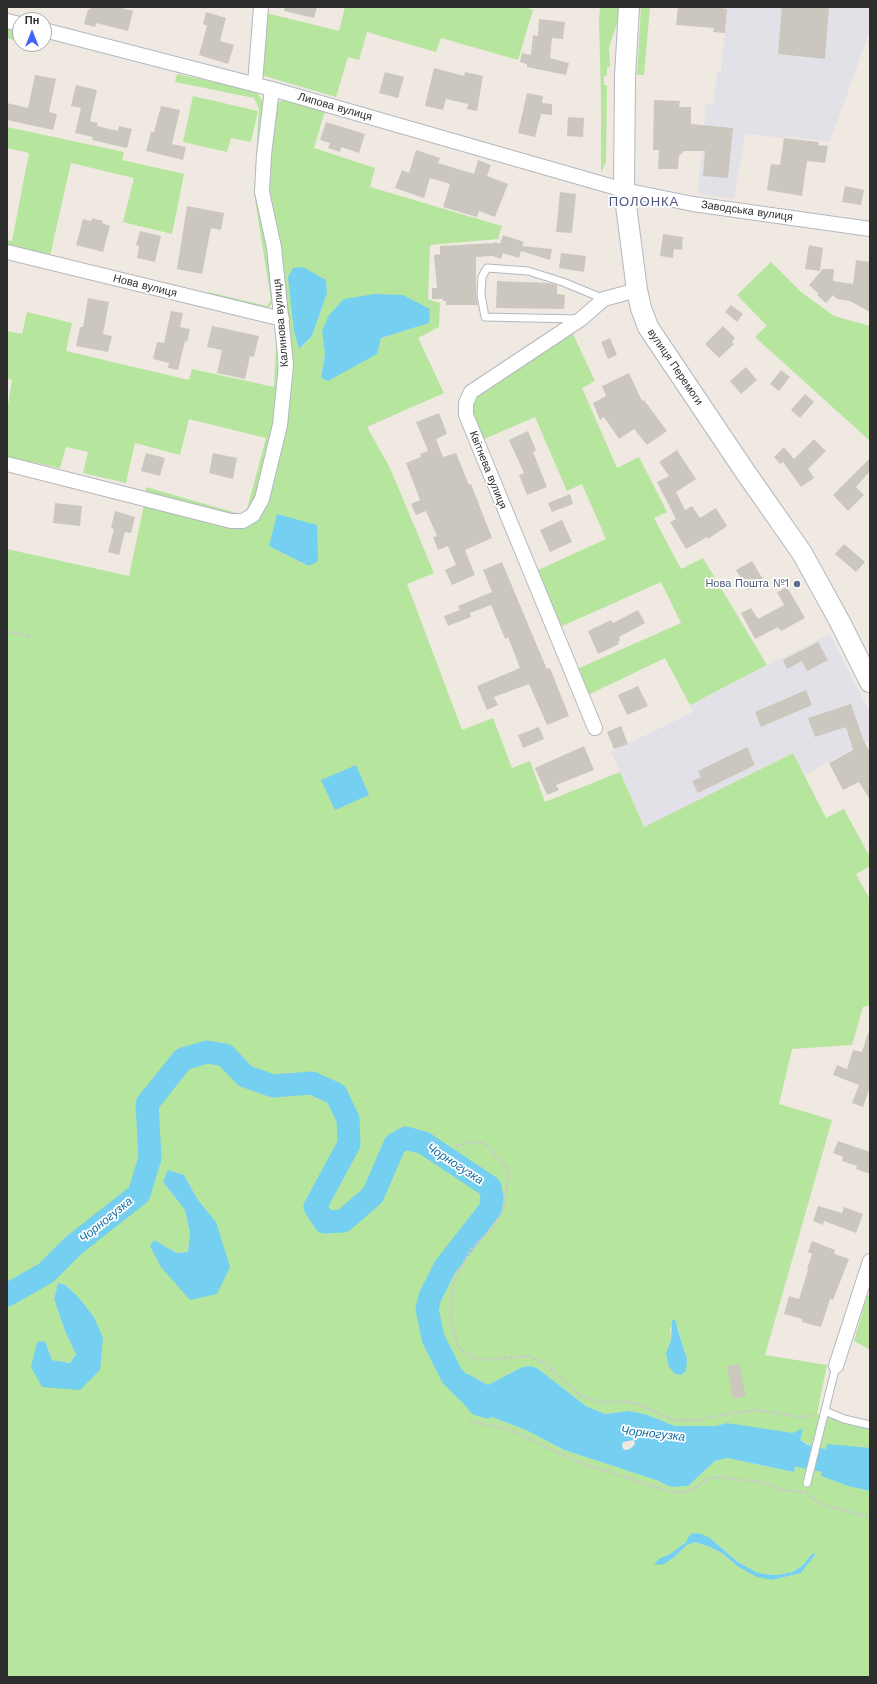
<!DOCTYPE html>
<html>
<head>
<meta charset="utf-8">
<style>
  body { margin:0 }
  #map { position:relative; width:877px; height:1684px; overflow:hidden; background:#efe9e1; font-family:"Work Sans",sans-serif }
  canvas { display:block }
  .frame { position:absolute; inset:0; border:8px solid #2e2e2e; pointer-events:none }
  .north { position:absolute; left:12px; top:12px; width:40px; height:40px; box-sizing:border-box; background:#fff; border:1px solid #ababab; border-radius:50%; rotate:0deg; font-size:11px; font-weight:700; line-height:16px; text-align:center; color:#2e2e2e }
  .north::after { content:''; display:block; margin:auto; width:14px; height:18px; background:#4264fb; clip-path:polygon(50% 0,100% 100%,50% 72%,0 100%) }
</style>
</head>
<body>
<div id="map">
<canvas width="877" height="1684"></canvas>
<div class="frame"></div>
<div class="north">Пн</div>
</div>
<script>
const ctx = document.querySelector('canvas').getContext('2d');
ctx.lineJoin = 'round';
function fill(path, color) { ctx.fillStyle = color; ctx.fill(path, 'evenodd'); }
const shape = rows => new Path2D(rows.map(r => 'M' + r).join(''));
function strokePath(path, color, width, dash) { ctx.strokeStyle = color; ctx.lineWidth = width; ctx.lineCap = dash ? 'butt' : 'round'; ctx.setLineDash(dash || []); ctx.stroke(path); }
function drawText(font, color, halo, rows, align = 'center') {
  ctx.font = font + ' "Work Sans",sans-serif'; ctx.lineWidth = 3.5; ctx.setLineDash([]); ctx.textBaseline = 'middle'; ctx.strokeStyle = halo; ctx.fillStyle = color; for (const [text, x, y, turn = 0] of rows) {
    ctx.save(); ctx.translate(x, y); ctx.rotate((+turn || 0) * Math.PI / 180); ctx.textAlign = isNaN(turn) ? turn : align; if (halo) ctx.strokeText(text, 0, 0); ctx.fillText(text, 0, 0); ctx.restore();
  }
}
const industrial = shape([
  [724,7,870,7,870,30,830,142,785,136,784,138,745,134,734,199,698,194,706,104,713,105,717,72,721,72,727,9],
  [830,634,870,713,870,740,803,776,792,753,644,827,611,752,693,712,690,705]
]);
const green = shape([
  [345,7,524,7,533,10,518,60,441,38,436,52,367,32,359,60,348,57,336,97,261,75,266,13,339,31],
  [600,7,621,7,619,17,609,47,610,67,607,67,607,75,604,76,604,85,607,85,606,161,601,173,601,97,599,21],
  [641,7,650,7,644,75,637,75],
  [7,29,20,32,20,42,7,38],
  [177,74,247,89,257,93,265,104,270,247,274,300,269,307,261,310,207,295,208,292,267,306,271,300,254,193,259,109,254,98,175,82],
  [193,96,258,111,251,142,231,138,227,152,183,142],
  [282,100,325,111,314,148,375,168,370,187,502,226,498,239,430,245,428,299,440,303,439,327,418,338,444,393,367,427,390,468,434,573,407,584,462,730,493,718,512,768,530,761,545,802,620,772,644,827,793,753,826,818,844,809,870,857,870,866,856,874,870,900,870,1005,863,1007,852,1045,792,1049,779,1104,832,1120,765,1355,827,1365,817,1414,843,1422,870,1428,870,1462,821,1476,848,1486,870,1491,870,1677,7,1677,7,549,129,576,144,505,256,518,284,426,266,192,274,106],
  [327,293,312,336,300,349],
  [429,323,381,338,321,377,325,354],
  [184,1175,198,1200,216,1222,190,1299,154,1240,177,1253,188,1252,190,1233,185,1210,163,1182],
  [58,1283,67,1285,94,1317,80,1390,31,1367,45,1341,52,1360,70,1363,76,1353,65,1331,54,1299],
  [670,1327,678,1328,687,1359,666,1353,671,1340],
  [531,1366,537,1368,586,1406,605,1414,629,1411,645,1414,675,1426,716,1426,727,1423,800,1440,812,1446,796,1464,794,1472,727,1458,715,1461,688,1486,671,1487,656,1480,564,1450,526,1430,492,1417,488,1419,456,1375,460,1378,468,1374,488,1385,522,1367],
  [710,1538,738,1562,756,1572,764,1574,776,1575,793,1572,803,1565,811,1555,815,1555,801,1573,772,1580,737,1566,722,1553,710,1547,695,1542,687,1545,673,1558,660,1558,670,1554,686,1542],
  [7,127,124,152,122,160,184,174,172,234,123,222,134,178,71,163,50,256,7,247,7,240,12,241,29,153,7,148],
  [771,262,801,292,834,316,870,326,870,441,755,337,767,326,737,295],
  [27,312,72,323,66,351,189,380,192,369,274,387,277,327,282,365,277,425,259,498,242,517,145,494,146,487,240,514,247,509,266,438,189,419,180,455,135,443,126,483,83,473,88,452,66,447,60,468,7,457,7,411,12,380,7,378,7,331,22,334],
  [572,332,595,381,582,388,617,468,639,457,667,512,654,518,681,569,703,558,767,665,690,705,665,658,588,695,577,669,681,623,661,582,560,627,536,571,606,539,582,484,567,491,535,417,482,440,471,414,472,404,476,396],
  [867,1295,870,1296,870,1350,854,1341]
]);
const water = shape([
  [303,267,326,280,327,293,312,336,299,349,294,331,288,277,293,268],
  [374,294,403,295,430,309,429,323,381,338,377,354,328,381,321,378,325,354,322,331,329,315,344,299],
  [277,514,317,525,318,561,309,566,269,546],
  [356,765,369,795,335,810,321,780],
  [168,1170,184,1175,198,1200,216,1222,230,1267,217,1294,190,1300,161,1267,150,1246,154,1240,177,1253,188,1252,190,1233,185,1210,163,1182],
  [58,1283,66,1285,79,1298,94,1317,103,1338,100,1370,80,1390,42,1387,31,1367,37,1342,45,1341,52,1360,70,1363,76,1354,65,1331,54,1299],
  [672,1320,675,1320,687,1359,686,1371,681,1375,675,1374,669,1367,666,1353,671,1340],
  [531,1366,537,1368,586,1406,605,1414,629,1411,645,1414,675,1426,716,1426,727,1423,793,1433,803,1428,800,1440,808,1445,813,1446,808,1466,796,1464,794,1472,727,1458,715,1461,688,1486,671,1487,656,1480,564,1450,526,1430,492,1417,488,1419,472,1414,452,1390,451,1378,456,1375,460,1378,468,1374,488,1385,522,1367],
  [634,1440,635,1444,630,1449,624,1450,622,1446,623,1442],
  [827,1444,870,1448,870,1491,848,1486,821,1476],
  [692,1533,702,1534,710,1538,738,1562,756,1572,764,1574,776,1575,793,1572,803,1565,811,1555,815,1553,815,1555,801,1573,772,1580,757,1577,737,1566,722,1553,710,1547,695,1542,687,1545,673,1558,662,1565,654,1564,660,1558,670,1554,686,1542,689,1536]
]);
const river = shape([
  [7,1295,46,1273,74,1245,139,1194,150,1158,147,1104,183,1059,207,1052,225,1055,245,1076,273,1086,312,1083,336,1094,348,1119,349,1144,315,1207,325,1222,343,1221,373,1195,395,1144,406,1138,424,1143,490,1187,492,1198,491,1208,445,1267,430,1297,427,1309,433,1338,452,1376,467,1391,478,1394],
  [787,1453,870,1470]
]);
const building = shape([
  [91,7,118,7,133,11,128,31,96,23,95,27,84,24,88,9,90,10],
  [285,7,317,7,314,18,284,11],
  [678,7,715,7,727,9,725,33,713,32,714,28,676,25],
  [782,7,829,7,825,59,778,54],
  [206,12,226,18,220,41,234,45,228,64,199,55,207,26,203,24],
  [539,19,565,22,563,39,552,38,550,58,569,63,566,75,527,67,527,64,520,62,522,53,531,55,533,35,538,36],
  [434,68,464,76,465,72,483,76,477,111,467,109,468,104,446,99,443,110,425,106],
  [385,72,404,77,398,98,379,93],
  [35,75,56,79,49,112,57,114,53,130,7,120,7,103,28,108],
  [76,85,97,90,90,121,98,123,97,126,118,131,119,126,132,129,127,148,92,140,93,137,75,133,81,108,71,106],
  [527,93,543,96,542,103,552,104,552,115,541,114,535,137,518,133],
  [654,100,680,101,679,107,691,107,691,124,733,128,728,178,703,176,705,151,684,151,679,156,678,169,658,169,659,150,653,150],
  [161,106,180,110,172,144,186,147,183,160,146,151,151,132,154,132],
  [568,117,584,118,583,137,567,136],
  [326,122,365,134,359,153,341,147,340,152,328,148,330,143,320,140],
  [784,138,819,142,818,145,828,146,825,163,807,161,802,196,767,190,771,164,780,165],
  [416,150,440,158,438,163,474,174,478,160,491,165,487,176,508,184,495,217,479,211,477,217,443,207,450,184,430,178,424,198,395,188,402,170,409,173],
  [845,186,864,190,861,205,842,202],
  [560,192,576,194,572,233,556,232],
  [187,206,224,213,221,230,211,228,202,274,177,269],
  [92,218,103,221,102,223,110,226,103,252,76,245,83,219,91,221],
  [140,231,161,236,155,262,137,258,139,246,136,245],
  [663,234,683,237,682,250,674,249,673,258,660,256],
  [503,235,524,242,522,246,552,249,550,260,521,251,519,258,503,253,501,259,493,256,476,257,476,295,478,305,446,305,446,301,443,301,443,299,432,299,432,288,437,288,434,255,440,254,440,246,494,243,495,242,500,244],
  [809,245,823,248,820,271,805,269],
  [561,253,586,256,584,272,559,268],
  [856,260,870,262,870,312,850,301,837,299,833,295,826,303,817,295,819,294,809,285,823,269,834,269,833,281,853,284],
  [497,281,549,283,557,285,557,294,565,295,564,309,496,308],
  [88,298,109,302,103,334,112,336,108,352,76,346,80,327,83,327],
  [731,305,743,314,737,322,725,312],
  [171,311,183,313,180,327,190,329,187,342,185,341,178,370,168,368,169,363,153,359,157,342,164,343],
  [212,326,259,336,254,357,250,356,245,379,217,373,222,350,207,347],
  [723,326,735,338,732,342,734,344,719,358,705,344],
  [610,338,617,355,608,359,601,342],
  [746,367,757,380,741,394,730,381],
  [781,370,790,377,779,391,770,384],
  [629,373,642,401,644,400,667,431,647,445,634,429,619,439,604,417,600,420,593,403,606,396,602,386],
  [805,394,814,402,800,418,791,410],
  [439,413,447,434,436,439,443,457,456,453,469,485,471,484,492,538,465,550,475,575,452,585,445,570,456,565,448,546,438,550,433,537,437,536,426,511,416,515,411,504,420,500,406,463,421,457,420,454,428,451,416,422],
  [528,431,536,450,533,452,547,487,527,495,519,475,524,473,509,440],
  [814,439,826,451,808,469,814,478,801,487,783,462,780,464,774,457,784,447,794,459],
  [677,450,696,479,676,492,685,510,692,506,700,518,716,508,727,526,708,539,707,537,686,549,670,522,676,519,657,482,669,476,659,462],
  [146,453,165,458,160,476,141,471],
  [213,453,237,458,233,479,209,473],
  [870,458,870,471,856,487,864,495,848,511,833,495],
  [570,494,573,504,552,512,548,503],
  [55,503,82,506,80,526,53,523],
  [115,511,135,517,131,533,125,532,119,555,108,552,114,529,111,528],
  [562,520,572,542,550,552,540,530],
  [844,544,865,562,856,572,835,554],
  [752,561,764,581,748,590,736,570],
  [502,562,543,660,547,669,550,668,569,716,547,725,529,684,494,697,498,705,487,710,477,686,520,668,508,637,505,639,491,605,470,613,471,617,448,626,444,616,460,610,458,606,492,592,483,570],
  [787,587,805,618,781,631,778,627,755,639,741,613,751,608,758,619,784,605,777,592],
  [638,610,645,623,619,637,620,640,618,642,619,644,598,654,588,631,611,620,613,623],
  [818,642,828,660,807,671,802,661,787,669,783,660],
  [638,686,648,706,627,715,618,695],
  [806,690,812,705,761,727,755,712],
  [851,704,863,739,870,752,870,800,859,782,843,790,829,763,853,750,846,727,815,737,808,718],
  [621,726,628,744,614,749,607,732],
  [539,727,544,739,523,748,518,735],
  [584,746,594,770,556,785,559,790,547,795,535,768],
  [747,747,755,765,698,793,692,781,701,777,698,771],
  [868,1033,870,1033,870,1087,863,1107,852,1103,859,1085,833,1075,837,1065,847,1069,853,1050,862,1052],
  [838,1141,870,1152,870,1174,856,1169,857,1166,842,1161,843,1157,833,1153],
  [818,1206,842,1213,844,1207,863,1214,856,1233,824,1221,823,1225,813,1221],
  [812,1241,835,1250,834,1254,849,1259,833,1300,830,1299,821,1327,802,1322,802,1319,784,1314,789,1296,799,1299,808,1270,807,1269,812,1254,808,1252],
  [739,1364,746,1396,733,1399,727,1366]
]);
const path = shape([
  [7,631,30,637],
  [456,1146,473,1142,483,1143,492,1149,494,1155,507,1167,509,1177,502,1213,489,1232,470,1250,454,1282,451,1306,451,1324,458,1346,470,1356,479,1360,530,1356,544,1363,580,1395,587,1398,601,1402,633,1402,674,1420,698,1420,725,1414,758,1410,800,1417,814,1415],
  [469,1421,508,1429,575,1461,668,1491,682,1493,693,1489,710,1478,720,1477,765,1483,782,1490,803,1492],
  [806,1492,820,1504,870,1517]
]);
const lane = shape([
  [578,319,485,317,481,295,482,277,487,268,528,271,563,282,604,299],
  [825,1411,844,1419,870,1425],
  [807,1483,836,1366]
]);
const street = shape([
  [7,21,20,24],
  [44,30,272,89,624,190,693,204,870,229],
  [255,84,261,7],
  [7,252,282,319],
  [7,464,231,521,243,521,253,515,262,499,280,425,286,365,274,247,262,192,264,155,272,89],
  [595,728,466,415,466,403,471,392,581,319,604,299,637,290],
  [836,1366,870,1261]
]);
const secondary = shape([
  [629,7,625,76,624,190,637,290,641,308,648,327,746,473,802,553,840,622,870,682]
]);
const markers = [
  [797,584,4,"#5c6f8a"]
];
const streetNames = [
  ["Липова вулиця",335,107,16],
  ["Заводська вулиця",747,211,8],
  ["Нова вулиця",145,286,14],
  ["Калинова вулиця",281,323,-95],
  ["вулиця Перемоги",675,367,56],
  ["Квітнева вулиця",488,470,68]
];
const serviceNames = [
  ["Нова Пошта №1",789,584]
];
const waterNames = [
  ["Чорногузка",455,1164,33],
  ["Чорногузка",106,1220,-39],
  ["Чорногузка",653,1434,6]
];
const quarterNames = [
  ["ПОЛОНКА",644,202]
];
fill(industrial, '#e3e1e8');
fill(green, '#b6e59e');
fill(water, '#75cff0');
strokePath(river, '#75cff0', 23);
fill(building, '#cbc7bf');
strokePath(lane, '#b4b7c1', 9);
strokePath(street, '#b4b7c1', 16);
strokePath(secondary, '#b4b7c1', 22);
strokePath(path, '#c9c9c9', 2.5, [3, 2]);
strokePath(lane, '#fff', 7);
strokePath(street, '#fff', 14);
strokePath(secondary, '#fff', 20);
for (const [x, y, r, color] of markers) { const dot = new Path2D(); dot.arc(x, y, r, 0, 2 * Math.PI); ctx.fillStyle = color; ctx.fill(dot); strokePath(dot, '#fff', 1.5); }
drawText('11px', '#2e2e2e', '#fff', streetNames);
drawText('11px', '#4e5e75', '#fff', serviceNames, 'right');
drawText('italic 12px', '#0d6fa3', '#fff', waterNames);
ctx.letterSpacing = '1px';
drawText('13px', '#4d5680', '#fff', quarterNames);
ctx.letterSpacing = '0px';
</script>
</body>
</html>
